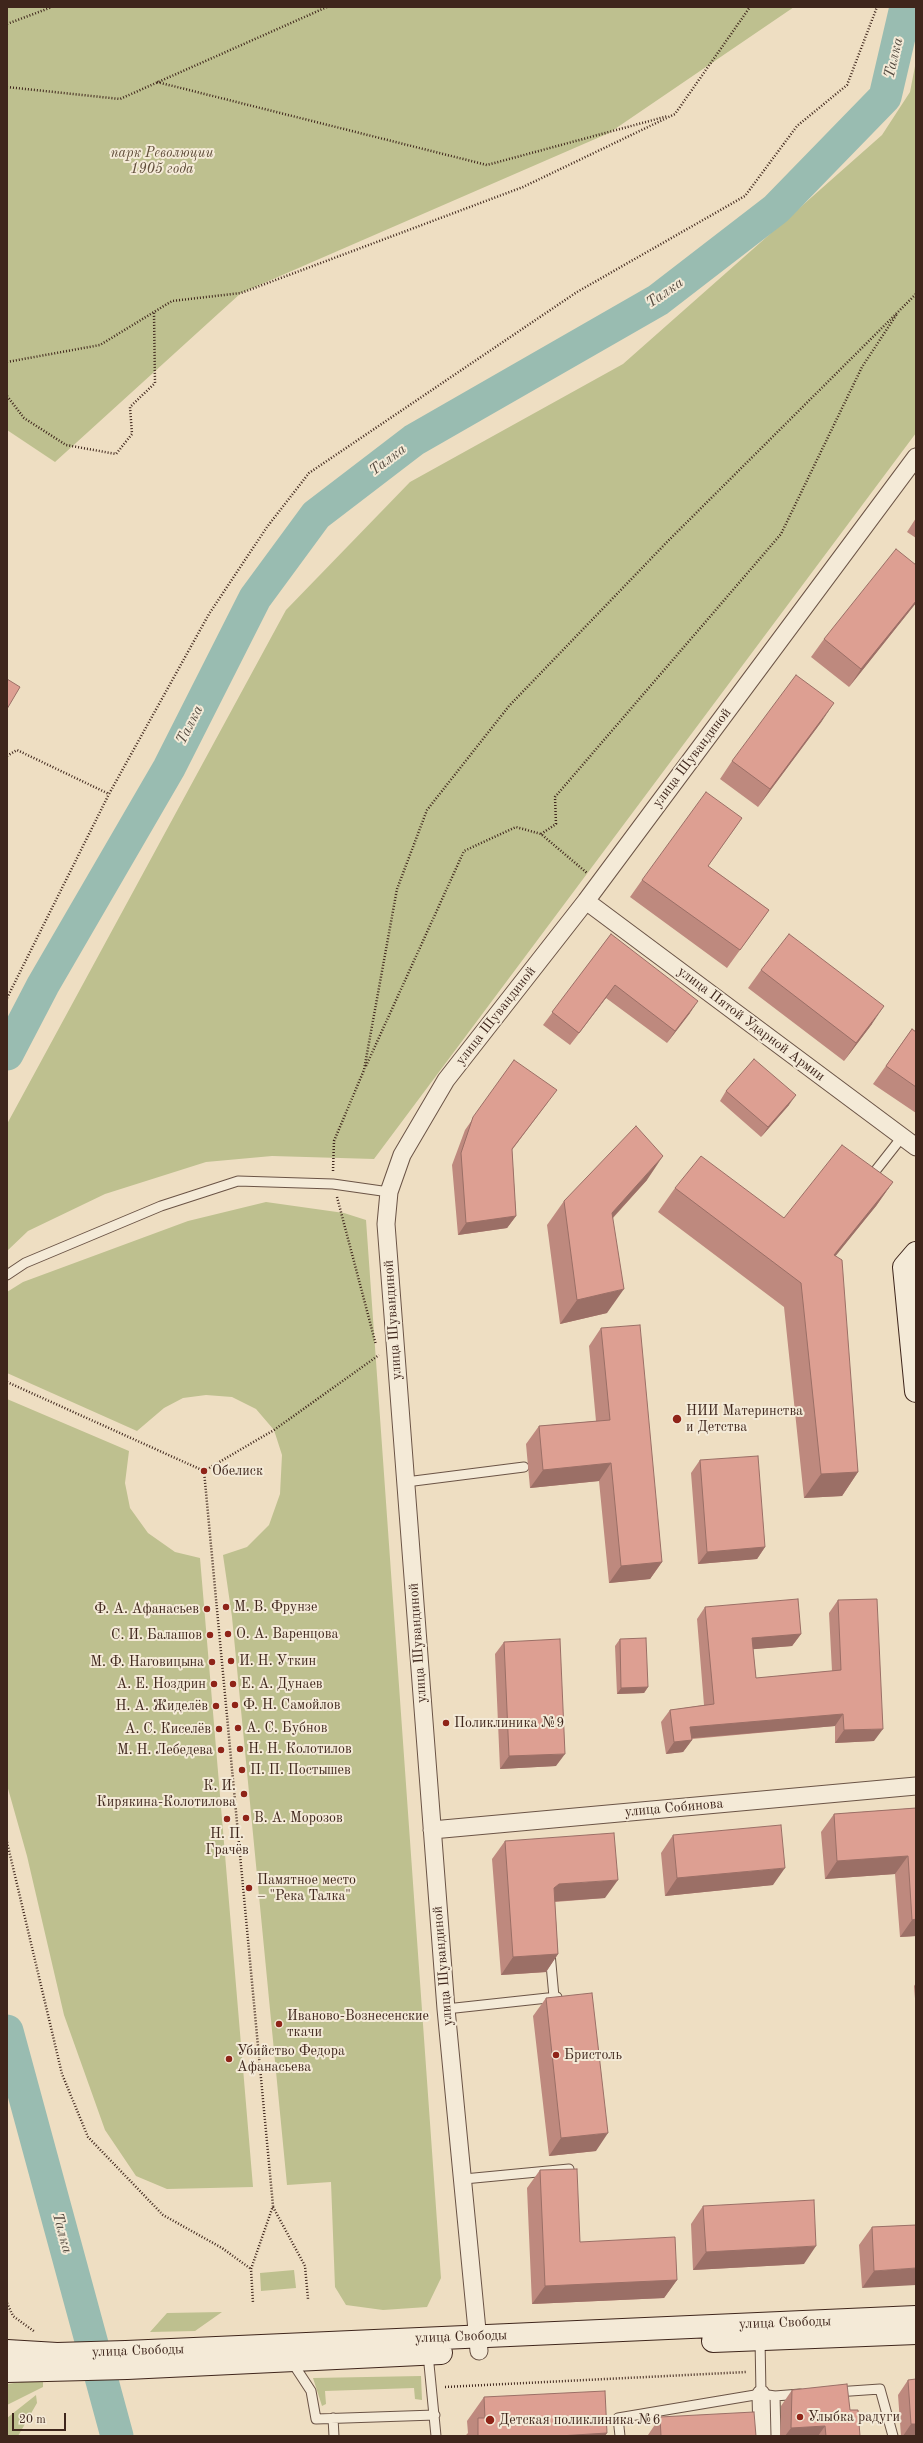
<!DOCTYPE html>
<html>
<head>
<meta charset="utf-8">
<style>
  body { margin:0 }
  #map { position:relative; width:923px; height:2443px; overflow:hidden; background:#eedec2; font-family:"Old Standard TT",serif }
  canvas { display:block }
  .frame { position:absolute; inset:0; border:8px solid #3f261c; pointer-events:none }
  .scale { position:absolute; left:12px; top:2413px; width:54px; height:18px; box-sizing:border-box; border:2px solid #3f261c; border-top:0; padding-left:5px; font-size:12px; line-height:14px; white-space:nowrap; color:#3f261c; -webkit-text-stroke:3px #f4ead7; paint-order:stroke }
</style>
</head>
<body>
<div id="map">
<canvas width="923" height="2443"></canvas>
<div class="frame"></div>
<div class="scale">20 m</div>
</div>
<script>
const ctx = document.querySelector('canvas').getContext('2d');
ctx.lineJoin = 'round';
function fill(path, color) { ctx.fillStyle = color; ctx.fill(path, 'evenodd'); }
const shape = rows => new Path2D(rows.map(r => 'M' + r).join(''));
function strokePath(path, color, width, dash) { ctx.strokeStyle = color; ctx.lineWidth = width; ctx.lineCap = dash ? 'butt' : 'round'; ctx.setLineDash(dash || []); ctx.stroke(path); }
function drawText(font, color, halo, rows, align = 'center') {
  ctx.font = font + ' "Old Standard TT",serif'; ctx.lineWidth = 4; ctx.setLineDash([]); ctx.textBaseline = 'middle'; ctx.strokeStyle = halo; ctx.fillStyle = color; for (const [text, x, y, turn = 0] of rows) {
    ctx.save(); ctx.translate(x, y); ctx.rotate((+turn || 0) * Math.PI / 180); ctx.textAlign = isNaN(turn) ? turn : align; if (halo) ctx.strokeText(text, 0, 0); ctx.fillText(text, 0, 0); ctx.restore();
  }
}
const green = shape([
  [7,7,794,7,609,133,241,293,55,462,7,430],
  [916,61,916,433,374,1159,272,1156,206,1162,105,1194,28,1231,7,1251,7,1124,286,610,410,482,623,364,882,135,910,92],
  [266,1202,344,1213,366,1220,441,2278,427,2307,383,2310,346,2305,335,2287,331,2182,287,2185,232,1617,223,1555,247,1547,269,1525,280,1494,282,1455,274,1430,256,1409,232,1397,206,1395,183,1398,164,1408,137,1431,7,1373,7,1292,23,1282,188,1221],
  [7,1399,129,1451,125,1483,130,1508,148,1533,175,1552,200,1558,253,2187,167,2189,136,2176,105,2130,64,2015,27,1856,7,1785],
  [294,2270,296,2288,261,2291,260,2273],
  [222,2312,195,2331,150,2332,167,2313],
  [421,2376,422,2400,415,2399,414,2388,325,2391,326,2404,322,2406,313,2378],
  [43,2379,43,2387,7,2405,7,2384],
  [36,2395,37,2403,18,2436,7,2436,7,2418]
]);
const river = shape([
  [7,1054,43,985,169,768,255,598,316,515,414,440,658,300,776,209,885,97,906,7],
  [7,2031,117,2436]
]);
const path = shape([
  [7,24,52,7],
  [157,82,487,165,668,116],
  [7,87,120,99,327,7],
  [7,362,100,345,172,301,241,293,523,187,675,114,750,7],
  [7,396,24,418,66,445,116,454,132,434,130,407,155,383,154,312],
  [7,756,17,750,109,794,209,614,267,527,309,473,577,292,745,196,797,126,847,85,877,7],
  [541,834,556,824,555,797,781,534,862,367,897,314],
  [7,998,109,794],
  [366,1066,464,851,516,827,541,834,587,873],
  [333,1171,334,1141,364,1070,397,889,427,810,509,706,667,542,916,294],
  [337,1197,376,1345],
  [7,1382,204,1471,273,2206,251,2269,253,2303],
  [204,1471,274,1430,379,1355],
  [7,1842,62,2074,88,2137,163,2215,222,2248,251,2269],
  [273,2207,305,2266,308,2299],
  [7,2303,13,2316,35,2332],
  [445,2387,747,2372]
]);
const lane = shape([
  [869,1179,902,1137],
  [7,1275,25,1263,161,1206,238,1181,333,1184,389,1192],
  [406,1482,524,1467],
  [550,1953,554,1997],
  [446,2009,557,1997],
  [464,2179,569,2169,570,2180],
  [760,2339,761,2394],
  [428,2354,436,2436],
  [292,2362,311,2391,316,2419,435,2415],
  [836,2392,880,2389,893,2436],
  [775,2396,800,2394],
  [333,2418,334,2436],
  [620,2436,618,2418,761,2394,775,2396,776,2436]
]);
const street = shape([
  [586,901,916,1147],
  [432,1830,916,1786],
  [479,2351,446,2009,386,1224,389,1192,402,1155,446,1080,586,901,916,457],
  [761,2394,762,2436]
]);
const secondary = shape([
  [916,1253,904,1267,916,1391],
  [713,2341,916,2333],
  [7,2351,57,2354,126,2352,916,2317],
  [7,2371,127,2368,441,2353]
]);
const wall = shape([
  [916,518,916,538,907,532],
  [916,565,916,603,849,687,811,657,824,639],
  [822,721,758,807,720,779,732,761],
  [742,818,708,866,769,910,727,968,630,897,642,880],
  [611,934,690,1013,667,1043,606,998,570,1045,543,1025],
  [761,970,872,1024,844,1061,748,988],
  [912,1029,916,1032,916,1113,873,1084],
  [514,1060,548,1102,512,1150,516,1216,507,1228,458,1235,452,1165,465,1130],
  [726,1091,789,1105,761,1137,720,1101],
  [647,1180,613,1218,607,1313,560,1324,547,1225,564,1201],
  [893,1182,876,1206,835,1256,858,1472,842,1496,804,1498,784,1307,658,1212,675,1188,784,1218],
  [601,1328,662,1562,650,1579,609,1583,599,1481,530,1488,526,1444,539,1426,596,1421,589,1346],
  [700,1460,765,1547,757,1559,698,1564,691,1473],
  [838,1600,874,1741,835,1743,835,1726,692,1739,692,1740,683,1752,666,1754,661,1722,670,1710,704,1705,697,1619,705,1607,801,1634,792,1646,753,1649,756,1678,832,1671,829,1613],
  [620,1639,648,1687,644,1693,617,1694,615,1646],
  [504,1642,556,1766,500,1769,495,1654],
  [916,1808,916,1936,900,1937,895,1874,825,1879,821,1832,834,1814],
  [673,1835,773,1885,665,1896,661,1853],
  [505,1841,605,1898,555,1902,558,1954,546,1972,501,1975,492,1859],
  [916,1983,916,2011,914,1986],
  [546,1998,596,2151,549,2156,533,2016],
  [540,2170,580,2242,677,2280,664,2298,532,2304,527,2188],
  [703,2206,804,2264,693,2270,691,2224],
  [916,2225,862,2288,859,2245,872,2227],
  [908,2380,916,2436,901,2436,898,2395],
  [792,2390,850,2410,860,2436,780,2436,781,2406],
  [484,2397,607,2433,605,2436,465,2436,468,2433,467,2421],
  [660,2417,756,2436,648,2436,648,2435]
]);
const shadedWall = shape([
  [916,601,916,603,849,687,861,669],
  [834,703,822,721,758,807,770,789],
  [615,985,606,998,570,1045],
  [698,1001,690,1013,667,1043,675,1031],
  [884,1006,872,1024,844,1061,856,1043],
  [796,1095,789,1105,761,1137,768,1127],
  [663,1156,647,1180,595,1237,612,1213],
  [893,1182,876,1206,817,1279,834,1255],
  [516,1216,507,1228,458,1235,466,1223],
  [624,1289,607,1313,560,1324,577,1300],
  [611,1463,599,1481,530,1488,543,1470],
  [858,1472,842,1496,804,1498,821,1474],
  [765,1547,757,1559,698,1564,707,1552],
  [662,1562,650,1579,609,1583,621,1566],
  [801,1634,792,1646,744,1650,752,1638],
  [648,1687,644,1693,617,1694,621,1688],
  [843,1714,835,1726,682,1739,690,1727],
  [883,1729,874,1741,835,1743,844,1730],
  [692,1740,683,1752,666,1754,674,1742],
  [565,1754,556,1766,500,1769,509,1756],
  [908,1856,895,1874,825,1879,837,1861],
  [785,1868,773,1885,665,1896,677,1878],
  [618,1880,605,1898,546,1902,554,1888,559,1884],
  [916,1919,916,1936,900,1937,912,1920],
  [558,1954,546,1972,501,1975,513,1957],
  [608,2133,596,2151,549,2156,561,2138],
  [816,2246,804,2264,693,2270,706,2252],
  [916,2268,916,2285,862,2288,874,2271],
  [677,2280,664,2298,532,2304,545,2286],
  [911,2424,916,2424,916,2436,903,2436],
  [825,2426,818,2436,785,2436,791,2428],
  [607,2433,605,2436,559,2436]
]);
const building = shape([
  [896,549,916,565,916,601,861,669,824,639,896,549],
  [796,675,834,703,770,789,732,761,796,675],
  [7,679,20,687,7,709,7,679],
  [706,792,742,818,708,866,769,910,740,950,642,880,706,792],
  [611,934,698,1001,675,1031,615,985,579,1033,552,1012,611,934],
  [789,934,884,1006,856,1043,761,970,789,934],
  [912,1029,916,1032,916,1087,886,1066,912,1029],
  [754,1059,796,1095,768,1127,726,1091,754,1059],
  [514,1060,557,1090,512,1149,516,1216,466,1223,461,1153,473,1117,514,1060],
  [636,1126,663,1156,612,1213,624,1289,577,1300,564,1201,636,1126],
  [842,1145,893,1182,834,1255,842,1260,858,1472,821,1474,801,1283,675,1188,701,1156,784,1218,842,1145],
  [640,1325,662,1562,621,1566,611,1463,543,1470,539,1426,610,1420,601,1328,640,1325],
  [758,1456,765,1547,707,1552,700,1460,758,1456],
  [798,1599,801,1634,752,1638,756,1678,841,1670,838,1600,877,1599,883,1729,844,1730,843,1714,690,1727,692,1740,674,1742,670,1710,714,1704,705,1607,798,1599],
  [646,1638,648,1687,621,1688,620,1639,646,1638],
  [560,1639,565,1754,509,1756,504,1642,560,1639],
  [916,1808,916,1919,912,1920,908,1856,837,1861,834,1814,916,1808],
  [781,1825,785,1868,677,1878,673,1835,781,1825],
  [614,1833,618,1880,559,1884,554,1888,558,1954,513,1957,505,1841,614,1833],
  [592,1993,608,2133,561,2138,546,1998,592,1993],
  [577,2169,580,2242,675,2237,677,2280,545,2286,540,2170,577,2169],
  [814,2200,816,2246,706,2252,703,2206,814,2200],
  [916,2225,916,2268,874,2271,872,2227,916,2225],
  [916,2379,916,2424,911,2424,908,2380,916,2379],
  [847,2384,850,2410,858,2410,860,2436,826,2436,825,2426,791,2428,792,2390,847,2384],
  [605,2391,607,2433,559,2436,478,2436,478,2418,485,2418,484,2397,605,2391],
  [754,2412,756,2436,661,2436,660,2417,754,2412]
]);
const markers = [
  [677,1419,5,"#8f2418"],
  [204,1471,4,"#8f2418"],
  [226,1607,4,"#8f2418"],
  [207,1609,4,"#8f2418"],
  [228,1634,4,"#8f2418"],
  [210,1635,4,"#8f2418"],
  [231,1661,4,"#8f2418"],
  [212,1662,4,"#8f2418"],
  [214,1684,4,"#8f2418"],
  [233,1684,4,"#8f2418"],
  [235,1705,4,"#8f2418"],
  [216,1706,4,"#8f2418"],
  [446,1723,4,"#8f2418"],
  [238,1728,4,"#8f2418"],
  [219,1729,4,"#8f2418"],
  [240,1749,4,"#8f2418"],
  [221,1750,4,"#8f2418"],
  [242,1770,4,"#8f2418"],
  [244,1794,4,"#8f2418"],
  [246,1818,4,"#8f2418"],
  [227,1819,4,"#8f2418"],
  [249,1888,4,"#8f2418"],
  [279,2024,4,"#8f2418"],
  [556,2055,4,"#8f2418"],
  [229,2059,4,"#8f2418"],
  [800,2417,4,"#8f2418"],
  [490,2420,5,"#8f2418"]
];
const parkNames = [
  ["парк Революции",162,153],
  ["1905 года",162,169]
];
const streetNames = [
  ["улица Шувандиной",692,758,-53],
  ["улица Шувандиной",496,1016,-52],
  ["улица Пятой Ударной Армии",751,1024,37],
  ["улица Шувандиной",393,1320,-94],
  ["улица Шувандиной",418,1643,-94],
  ["улица Собинова",674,1808,-5],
  ["улица Шувандиной",443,1966,-95],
  ["улица Свободы",785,2323,-2],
  ["улица Свободы",461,2337,-2],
  ["улица Свободы",138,2351,-2]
];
const poiNames = [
  ["НИИ Материнства",686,1411],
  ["и Детства",686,1427],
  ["Обелиск",212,1471],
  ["М. В. Фрунзе",234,1607],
  ["Ф. А. Афанасьев",199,1609,"right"],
  ["О. А. Варенцова",236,1634],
  ["С. И. Балашов",202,1635,"right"],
  ["И. Н. Уткин",239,1661],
  ["М. Ф. Наговицына",204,1662,"right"],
  ["А. Е. Ноздрин",206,1684,"right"],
  ["Е. А. Дунаев",241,1684],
  ["Ф. Н. Самойлов",243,1705],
  ["Н. А. Жиделёв",208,1706,"right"],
  ["Поликлиника №9",454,1723],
  ["А. С. Бубнов",246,1728],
  ["А. С. Киселёв",211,1729,"right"],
  ["Н. Н. Колотилов",248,1749],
  ["М. Н. Лебедева",213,1750,"right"],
  ["П. П. Постышев",250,1770],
  ["К. И.",236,1786,"right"],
  ["Кирякина-Колотилова",236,1802,"right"],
  ["В. А. Морозов",254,1818],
  ["Н. П.",227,1834,"center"],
  ["Грачёв",227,1850,"center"],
  ["Памятное место",257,1880],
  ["– \"Река Талка\"",257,1896],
  ["Иваново-Вознесенские",287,2016],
  ["ткачи",287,2032],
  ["Убийство Федора",237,2051],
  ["Афанасьева",237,2067],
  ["Бристоль",564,2055],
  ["Улыбка радуги",808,2417],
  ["Детская поликлиника №6",499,2420]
];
const waterNames = [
  ["Талка",894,58,-77],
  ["Талка",665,293,-35],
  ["Талка",388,460,-37],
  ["Талка",190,725,-63],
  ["Талка",62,2233,75]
];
fill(green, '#bec08f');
strokePath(river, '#99bcb1', 33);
strokePath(lane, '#6b5446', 11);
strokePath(street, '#6b5446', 19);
strokePath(secondary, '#3f261c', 24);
strokePath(path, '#3f261c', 2.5, [1, 2]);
strokePath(lane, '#f4ead7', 9);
strokePath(street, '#f4ead7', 17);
strokePath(secondary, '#f4ead7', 22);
fill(wall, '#be897e');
fill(shadedWall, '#9b6f66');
fill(building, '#dd9f92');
strokePath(building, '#9b6f66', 1);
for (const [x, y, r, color] of markers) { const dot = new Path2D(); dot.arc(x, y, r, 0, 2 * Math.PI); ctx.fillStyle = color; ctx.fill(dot); strokePath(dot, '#f4ead7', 1.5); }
drawText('italic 14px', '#5f4c39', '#f4ead7', parkNames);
drawText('14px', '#3f261c', '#f4ead7', streetNames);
drawText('14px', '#3f261c', '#f4ead7', poiNames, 'left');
drawText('italic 15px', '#564c41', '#f4ead7', waterNames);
</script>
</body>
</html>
